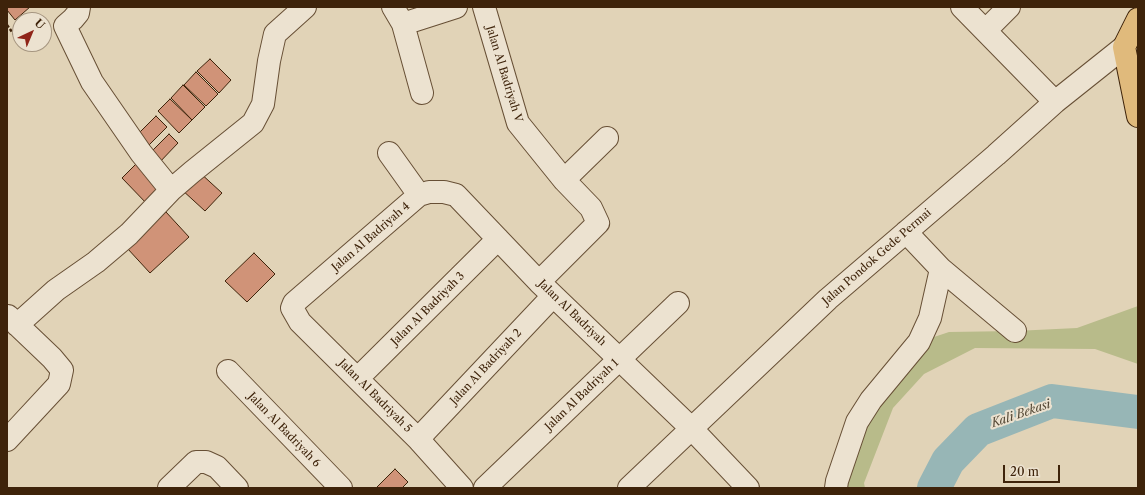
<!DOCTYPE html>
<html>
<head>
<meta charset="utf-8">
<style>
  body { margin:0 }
  #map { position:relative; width:1145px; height:495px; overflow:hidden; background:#e1d3b7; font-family:"Libre Caslon Text",serif }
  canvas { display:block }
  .frame { position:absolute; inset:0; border:8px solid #3e230a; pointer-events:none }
  .north { position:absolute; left:12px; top:12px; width:40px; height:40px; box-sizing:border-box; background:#ece2d0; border:1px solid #a69681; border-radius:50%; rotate:44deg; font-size:11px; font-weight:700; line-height:16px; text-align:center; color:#3e230a }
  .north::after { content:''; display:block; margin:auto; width:14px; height:18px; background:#8f2418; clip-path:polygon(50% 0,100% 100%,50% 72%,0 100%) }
  .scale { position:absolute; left:1003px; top:465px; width:57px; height:18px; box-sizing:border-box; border:2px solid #3e230a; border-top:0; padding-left:5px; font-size:12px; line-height:14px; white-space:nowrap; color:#3e230a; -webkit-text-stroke:3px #ece2d0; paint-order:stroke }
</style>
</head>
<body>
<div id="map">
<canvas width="1145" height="495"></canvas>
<div class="frame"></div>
<div class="north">U</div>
<div class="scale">20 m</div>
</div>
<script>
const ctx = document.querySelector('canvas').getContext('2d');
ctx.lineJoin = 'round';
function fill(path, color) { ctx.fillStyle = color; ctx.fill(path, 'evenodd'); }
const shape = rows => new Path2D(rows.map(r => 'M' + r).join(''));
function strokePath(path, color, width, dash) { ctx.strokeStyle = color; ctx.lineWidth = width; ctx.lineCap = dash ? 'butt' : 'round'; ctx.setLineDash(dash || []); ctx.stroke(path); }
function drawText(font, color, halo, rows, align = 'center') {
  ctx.font = font + ' "Libre Caslon Text",serif'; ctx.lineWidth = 4; ctx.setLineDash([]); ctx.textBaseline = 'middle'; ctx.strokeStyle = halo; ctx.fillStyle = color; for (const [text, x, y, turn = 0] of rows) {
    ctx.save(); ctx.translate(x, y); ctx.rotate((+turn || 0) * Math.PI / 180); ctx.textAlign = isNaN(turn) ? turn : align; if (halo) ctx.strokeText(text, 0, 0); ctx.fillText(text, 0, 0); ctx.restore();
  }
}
const green = shape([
  [1138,306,1138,364,1095,349,975,348,924,374,893,408,864,483,865,488,837,488,857,422,919,342,949,332,1015,331,1077,328]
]);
const river = shape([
  [934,488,948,461,978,430,1052,401,1138,412]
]);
const building = shape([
  [7,7,30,7,15,20,7,10,7,7],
  [210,59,231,80,219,93,197,71,210,59],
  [196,72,218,94,206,106,184,85,196,72],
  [183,85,205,107,192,120,171,98,183,85],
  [170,99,192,120,179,133,158,111,170,99],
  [156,116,167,127,145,149,134,138,156,116],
  [169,134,178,143,157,165,147,156,169,134],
  [138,162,166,189,149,206,122,178,138,162],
  [198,171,222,193,205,211,181,189,198,171],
  [166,212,189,237,150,273,127,248,166,212],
  [254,253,275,274,247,302,225,281,254,253],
  [395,469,408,482,402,488,376,488,395,469]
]);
const path = shape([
  [7,25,15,36,20,39],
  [34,44,38,44]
]);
const minor = shape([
  [79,7,78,13,73,19,65,26,92,82,141,153,171,190],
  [393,7,403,24,456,7],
  [484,7,518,123,564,180,591,208,598,223,539,282],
  [962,7,1055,102],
  [403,24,422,93],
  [986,30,1009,7],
  [389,153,419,195],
  [564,180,607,138],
  [941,269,1015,331],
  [17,325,56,290,96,262,129,234,171,190,192,172,253,123,263,104,269,61,275,34,305,7],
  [228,371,341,488],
  [358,378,498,239],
  [418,439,553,296],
  [7,440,59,384,62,370,52,358,8,316],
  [169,488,196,462,206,462,217,467,237,488],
  [462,488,418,439,300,322,292,308,294,303,419,195,429,192,444,192,456,195,539,282,691,428,748,488],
  [485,488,678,303],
  [629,488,828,299,996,155,1055,102,1124,47],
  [836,488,837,481,857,422,871,400,919,342,930,318,941,269,906,232]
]);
const major = shape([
  [1124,47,1138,116],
  [1124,47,1138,19]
]);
const streetNames = [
  ["Jalan Al Badriyah V",504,74,73],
  ["Jalan Al Badriyah 4",371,237,-41],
  ["Jalan Pondok Gede Permai",877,257,-41],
  ["Jalan Al Badriyah 3",428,309,-45],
  ["Jalan Al Badriyah",572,313,44],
  ["Jalan Al Badriyah 2",486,367,-47],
  ["Jalan Al Badriyah 1",582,395,-44],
  ["Jalan Al Badriyah 5",375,396,45],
  ["Jalan Al Badriyah 6",284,430,46]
];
const waterNames = [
  ["Kali Bekasi",1021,414,-19]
];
fill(green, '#b8bb8a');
strokePath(river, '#97b6b6', 34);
fill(building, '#d09378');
strokePath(building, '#3e230a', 1);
strokePath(minor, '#674f35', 24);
strokePath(major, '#3e230a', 24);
strokePath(path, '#3e230a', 2.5, [3, 2]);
strokePath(minor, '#ece2d0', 22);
strokePath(major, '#e0ba7c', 22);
drawText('11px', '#3e230a', '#ece2d0', streetNames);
drawText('italic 12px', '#544835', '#ece2d0', waterNames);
</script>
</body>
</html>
